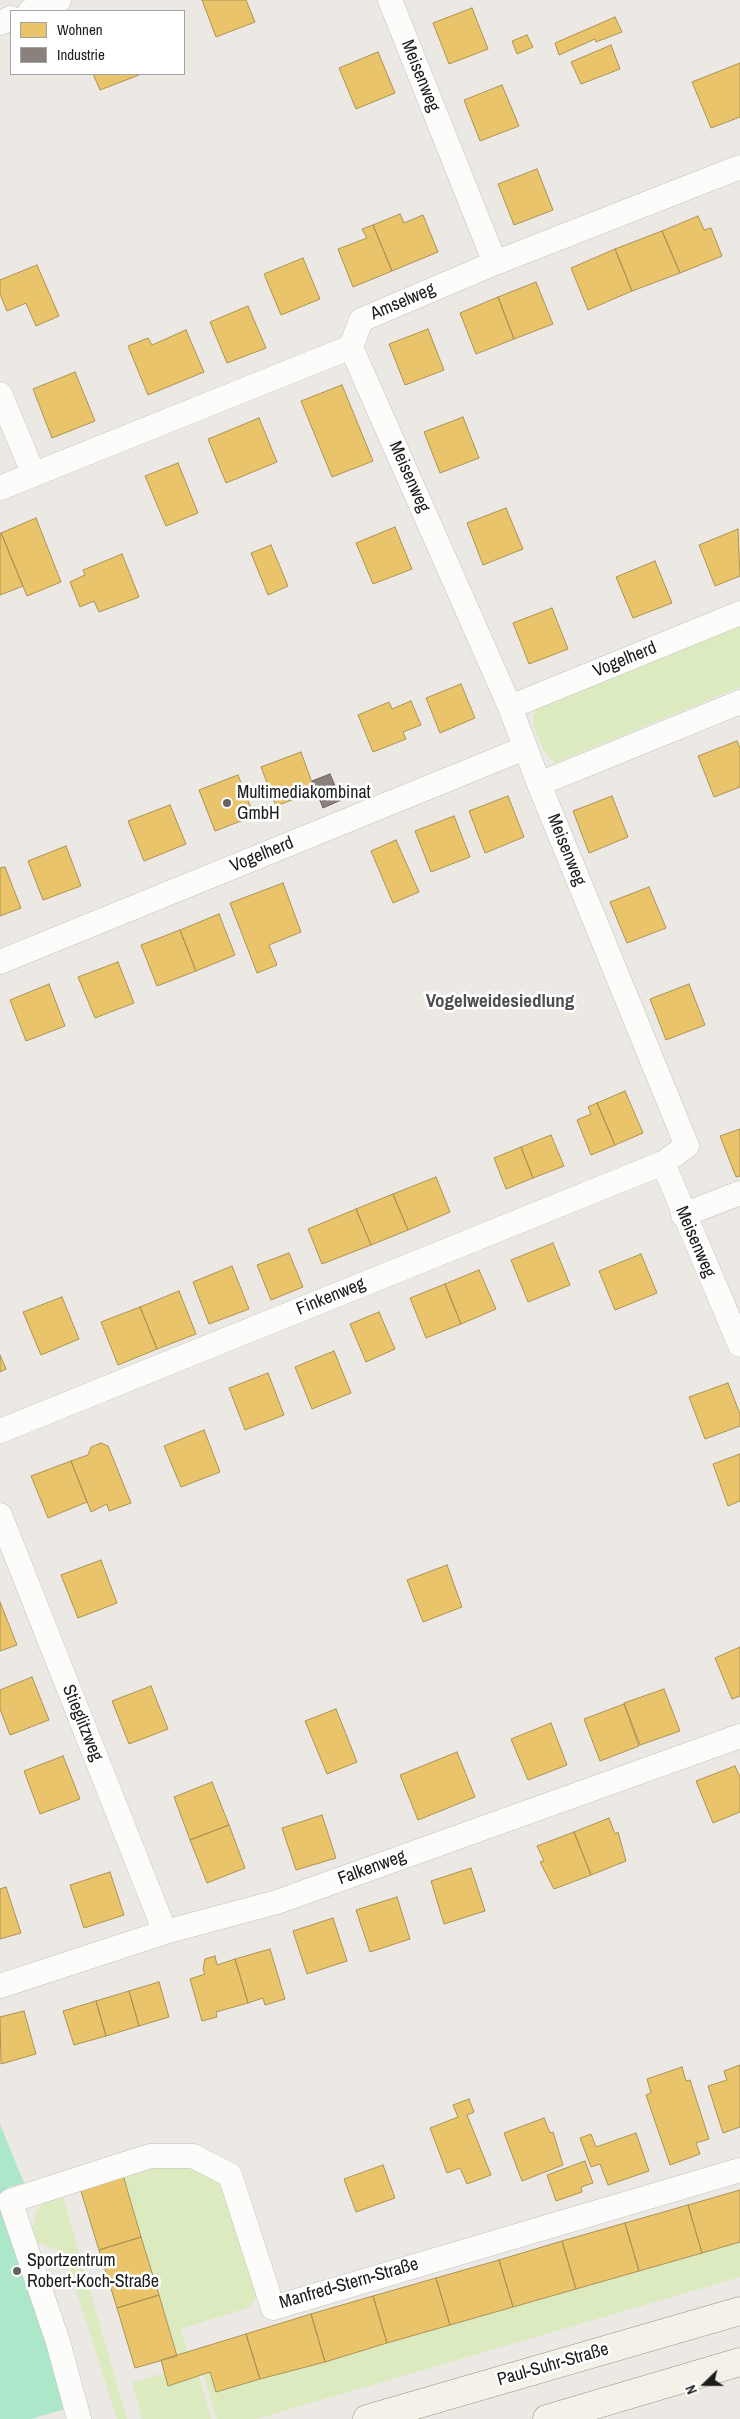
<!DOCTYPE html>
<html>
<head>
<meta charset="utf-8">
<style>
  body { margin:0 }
  #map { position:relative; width:740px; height:2419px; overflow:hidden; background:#ece8e4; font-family:"Archivo Narrow",sans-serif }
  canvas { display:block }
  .legend { position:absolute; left:10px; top:10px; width:175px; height:65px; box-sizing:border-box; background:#fff; border:1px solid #a4a4a4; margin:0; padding:6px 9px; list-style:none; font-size:15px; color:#1c1c1c }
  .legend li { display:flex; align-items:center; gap:10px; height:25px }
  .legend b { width:25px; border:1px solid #a4a4a4 }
  .north { position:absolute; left:680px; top:2359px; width:50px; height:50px; -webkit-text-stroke:4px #fff; paint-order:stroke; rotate:248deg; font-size:14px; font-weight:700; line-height:20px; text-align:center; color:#1c1c1c }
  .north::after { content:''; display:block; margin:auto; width:18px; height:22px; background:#1c1c1c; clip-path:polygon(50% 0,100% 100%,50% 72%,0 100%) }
</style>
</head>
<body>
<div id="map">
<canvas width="740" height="2419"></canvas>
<ul class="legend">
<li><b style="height:14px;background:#e9c46a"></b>Wohnen</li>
<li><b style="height:14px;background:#8a817c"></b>Industrie</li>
</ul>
<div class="north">N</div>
</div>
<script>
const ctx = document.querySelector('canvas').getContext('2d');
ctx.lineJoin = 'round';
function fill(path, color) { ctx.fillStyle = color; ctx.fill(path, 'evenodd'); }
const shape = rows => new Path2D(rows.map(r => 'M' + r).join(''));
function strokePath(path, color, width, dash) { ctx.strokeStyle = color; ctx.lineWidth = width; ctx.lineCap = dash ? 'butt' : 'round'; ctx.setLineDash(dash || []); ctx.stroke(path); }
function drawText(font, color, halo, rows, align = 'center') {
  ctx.font = font + ' "Archivo Narrow",sans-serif'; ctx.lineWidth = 5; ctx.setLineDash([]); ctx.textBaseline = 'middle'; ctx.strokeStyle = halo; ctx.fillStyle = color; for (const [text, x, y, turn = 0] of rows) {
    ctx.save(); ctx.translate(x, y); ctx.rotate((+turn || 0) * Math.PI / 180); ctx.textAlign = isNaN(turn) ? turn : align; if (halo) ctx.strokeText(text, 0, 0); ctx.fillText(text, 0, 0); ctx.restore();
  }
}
const grass = shape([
  [740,623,740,687,555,763,544,751,533,724,536,704],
  [156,2165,189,2166,221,2175,260,2290,250,2307,181,2329,188,2352,177,2356,123,2175],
  [62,2194,127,2419,117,2419,64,2252,36,2242,32,2231,37,2210,49,2198],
  [740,2242,740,2277,256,2419,217,2419,203,2374,210,2372,216,2392],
  [164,2373,168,2386,199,2376,211,2419,142,2419,132,2383]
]);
const pitch = shape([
  [0,2124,24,2183,7,2188,10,2201,75,2406,31,2419,0,2419]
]);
const homes = shape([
  [202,0,246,0,255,22,216,37,202,0],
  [472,8,488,49,449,64,433,23,472,8],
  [615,17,622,32,596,42,595,39,559,55,555,43,615,17],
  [527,35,533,47,517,54,512,41,527,35],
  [611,45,620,69,581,84,571,62,611,45],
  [378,52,395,93,356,109,339,68,378,52],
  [740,63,740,117,711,128,692,82,740,63],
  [93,74,138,74,139,75,100,90,93,74],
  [502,85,519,126,480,141,464,100,502,85],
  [537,169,553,210,514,225,498,184,537,169],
  [400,214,404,223,423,215,438,252,392,271,373,225,400,214],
  [698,216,704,230,711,228,722,256,680,273,662,231,698,216],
  [373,225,392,271,353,287,338,249,367,238,362,229,373,225],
  [662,231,680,273,632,291,615,249,662,231],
  [615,249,632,291,588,310,571,268,615,249],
  [303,258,320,299,281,315,264,274,303,258],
  [37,265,59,316,36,326,26,303,7,311,0,294,0,280,37,265],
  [536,282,553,324,514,339,498,297,536,282],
  [498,297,514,339,476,354,460,313,498,297],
  [248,306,266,348,227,363,210,322,248,306],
  [428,329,444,370,405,385,389,344,428,329],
  [186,330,204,372,148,395,128,346,148,338,152,345,186,330],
  [75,372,95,421,52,438,33,389,75,372],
  [342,385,373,461,332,477,301,401,342,385],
  [463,417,479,458,440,473,424,432,463,417],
  [259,418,277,462,226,483,208,439,259,418],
  [178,463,198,513,166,526,145,476,178,463],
  [506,508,523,549,483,565,467,523,506,508],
  [36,518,61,582,27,596,1,533,36,518],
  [395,527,412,569,373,584,356,543,395,527],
  [738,529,740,576,715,586,699,545,738,529],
  [1,533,23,586,0,595,0,534,1,533],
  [271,545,288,586,268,595,251,553,271,545],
  [122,554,139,597,99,612,94,601,80,607,70,582,85,575,83,570,122,554],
  [655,561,672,603,633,618,616,577,655,561],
  [552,608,568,649,529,664,513,623,552,608],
  [461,684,475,718,440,733,426,698,461,684],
  [411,701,421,725,403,732,406,739,373,752,358,715,389,702,392,709,411,701],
  [737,741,740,748,740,787,714,797,698,756,737,741],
  [301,752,315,791,276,806,261,767,301,752],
  [238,775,254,816,215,831,199,790,238,775],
  [508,796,524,837,485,853,469,811,508,796],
  [612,796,628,837,589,853,573,811,612,796],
  [170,805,186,844,144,861,128,821,170,805],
  [454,816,470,857,431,872,415,831,454,816],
  [396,840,419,892,393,903,371,851,396,840],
  [66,846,81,886,43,900,28,861,66,846],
  [5,867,21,908,0,916,0,868,5,867],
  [283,883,301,932,269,945,277,965,257,973,230,903,283,883],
  [649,887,666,928,627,943,610,902,649,887],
  [219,914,235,955,196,971,180,930,219,914],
  [180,930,196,971,157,986,141,945,180,930],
  [118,962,134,1003,95,1018,78,977,118,962],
  [49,984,65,1026,26,1041,10,1000,49,984],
  [689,984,705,1025,666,1040,650,999,689,984],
  [625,1091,643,1133,615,1145,597,1103,625,1091],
  [597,1103,615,1145,591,1155,577,1120,591,1114,588,1107,597,1103],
  [740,1129,740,1176,736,1177,720,1136,740,1129],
  [551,1135,564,1166,533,1178,521,1147,551,1135],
  [521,1147,533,1178,506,1189,494,1158,521,1147],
  [436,1177,450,1212,408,1230,393,1194,436,1177],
  [393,1194,408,1230,371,1245,356,1209,393,1194],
  [356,1209,371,1245,322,1264,308,1229,356,1209],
  [553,1243,570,1285,528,1302,511,1260,553,1243],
  [289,1253,303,1287,271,1300,257,1265,289,1253],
  [641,1254,657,1293,615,1310,599,1271,641,1254],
  [232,1266,249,1309,209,1324,193,1282,232,1266],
  [479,1270,496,1309,461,1324,445,1284,479,1270],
  [445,1284,461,1324,426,1338,410,1298,445,1284],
  [179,1291,196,1334,157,1349,140,1307,179,1291],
  [62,1297,79,1339,41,1355,23,1312,62,1297],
  [140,1307,157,1349,118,1365,101,1322,140,1307],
  [379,1312,395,1349,366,1362,350,1324,379,1312],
  [334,1351,351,1393,312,1409,295,1367,334,1351],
  [0,1355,6,1369,0,1372,0,1355],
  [268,1373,284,1415,245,1430,229,1388,268,1373],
  [728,1383,740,1414,740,1426,705,1439,689,1397,728,1383],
  [204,1430,220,1472,181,1487,164,1446,204,1430],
  [101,1443,108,1446,131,1503,109,1511,107,1504,91,1512,71,1461,88,1455,91,1447,101,1443],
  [740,1454,740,1501,728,1506,713,1464,740,1454],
  [71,1461,87,1502,48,1518,31,1476,71,1461],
  [101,1560,117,1603,78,1618,61,1575,101,1560],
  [447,1565,462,1607,423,1622,407,1580,447,1565],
  [0,1602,17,1645,0,1651,0,1602],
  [740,1647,740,1696,732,1699,715,1658,740,1647],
  [32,1677,49,1720,10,1735,0,1709,0,1690,32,1677],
  [151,1686,168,1729,129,1744,112,1701,151,1686],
  [664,1689,680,1731,640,1745,624,1703,664,1689],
  [624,1704,639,1746,600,1761,584,1719,624,1704],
  [336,1709,357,1762,327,1774,305,1721,336,1709],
  [551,1723,567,1765,528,1780,511,1739,551,1723],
  [457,1752,475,1797,418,1820,400,1775,457,1752],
  [63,1756,80,1799,40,1814,24,1771,63,1756],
  [735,1766,740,1777,740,1812,713,1823,696,1781,735,1766],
  [212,1782,229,1825,190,1840,174,1797,212,1782],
  [322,1815,336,1858,296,1870,282,1828,322,1815],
  [609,1818,615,1834,618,1832,626,1861,591,1875,574,1832,609,1818],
  [229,1825,245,1868,207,1883,190,1840,229,1825],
  [574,1832,591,1875,554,1889,540,1862,544,1861,537,1846,574,1832],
  [471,1868,485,1911,444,1924,431,1881,471,1868],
  [110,1872,124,1915,84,1928,70,1885,110,1872],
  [6,1887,21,1933,0,1939,0,1889,6,1887],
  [397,1897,410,1939,370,1952,356,1910,397,1897],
  [333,1918,347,1961,307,1974,293,1931,333,1918],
  [270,1949,285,1999,265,2005,263,1998,248,2003,235,1959,270,1949],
  [215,1956,217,1965,235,1959,248,2003,216,2012,217,2017,202,2021,190,1979,205,1974,203,1969,205,1959,215,1956],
  [159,1982,169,2017,139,2026,129,1991,159,1982],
  [129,1991,139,2026,106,2036,96,2001,129,1991],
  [96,2001,106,2036,74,2045,63,2011,96,2001],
  [24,2011,36,2054,1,2064,0,2017,24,2011],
  [740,2065,740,2127,723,2133,708,2086,727,2080,724,2071,740,2065],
  [682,2067,686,2081,690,2080,709,2139,696,2143,700,2154,670,2165,646,2095,651,2093,647,2079,682,2067],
  [469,2099,474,2112,467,2115,491,2175,467,2184,460,2168,447,2173,430,2128,458,2117,453,2105,469,2099],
  [544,2118,550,2133,553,2132,563,2165,522,2181,504,2133,544,2118],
  [636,2133,649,2171,608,2185,600,2164,591,2167,580,2138,591,2134,596,2147,636,2133],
  [585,2161,593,2183,581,2187,582,2192,556,2201,547,2175,585,2161],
  [383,2165,395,2198,356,2212,344,2179,383,2165],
  [123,2175,141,2237,99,2250,80,2188,123,2175],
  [740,2190,740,2242,702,2253,688,2205,740,2190],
  [688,2205,702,2253,639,2271,625,2223,688,2205],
  [625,2223,639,2271,576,2289,562,2241,625,2223],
  [141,2237,159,2295,117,2308,99,2250,141,2237],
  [562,2241,576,2289,513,2307,499,2260,562,2241],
  [499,2260,513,2307,450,2325,436,2278,499,2260],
  [436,2278,450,2325,387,2343,373,2296,436,2278],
  [159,2295,177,2356,135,2368,117,2308,159,2295],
  [373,2296,387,2343,325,2362,311,2314,373,2296],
  [311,2314,325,2362,260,2379,246,2334,311,2314],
  [246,2334,260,2379,216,2392,210,2372,168,2386,161,2360,246,2334]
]);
const industry = shape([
  [330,774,341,800,323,808,312,781,330,774]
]);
const street = shape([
  [390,0,495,263],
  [30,11,59,0],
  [0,23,11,18],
  [0,394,34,475],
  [0,488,351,347,361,320,495,263,740,167],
  [510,707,740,613],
  [539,784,740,702],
  [0,962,525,748],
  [663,1163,740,1345],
  [683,1215,740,1193],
  [0,1431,663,1163,687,1146,539,784,510,707,351,347],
  [0,1515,165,1932],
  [0,1986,165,1932,277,1902,740,1736],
  [79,2419,58,2342,10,2201,150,2156,193,2156,230,2175,273,2308,740,2170]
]);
const secondary = shape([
  [367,2419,740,2311],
  [547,2419,740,2362]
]);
const markers = [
  [227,803,5,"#656362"],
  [17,2271,5,"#656362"]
];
const streetNames = [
  ["Meisenweg",420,76,68],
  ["Amselweg",403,302,-23],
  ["Meisenweg",409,477,66],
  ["Vogelherd",625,660,-22],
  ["Meisenweg",566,850,68],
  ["Vogelherd",262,855,-22],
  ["Meisenweg",695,1242,67],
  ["Finkenweg",331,1297,-22],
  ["Stieglitzweg",82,1723,68],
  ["Falkenweg",372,1868,-20],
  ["Manfred-Stern-Straße",349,2284,-16],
  ["Paul-Suhr-Straße",553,2365,-16]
];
const poiNames = [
  ["Multimediakombinat",237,793],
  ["GmbH",237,814],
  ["Sportzentrum",27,2261],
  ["Robert-Koch-Straße",27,2282]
];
const neighbourhoodNames = [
  ["Vogelweidesiedlung",500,1002]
];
fill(grass, '#dbebbf');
fill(pitch, '#ace7c9');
fill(homes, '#e9c46a');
strokePath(homes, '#ac9253', 1);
fill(industry, '#8a817c');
strokePath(industry, '#69635f', 1);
strokePath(street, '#c4c2c0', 25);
strokePath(secondary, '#96947c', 29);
strokePath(street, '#fcfcfb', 24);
strokePath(secondary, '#f4f2e8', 28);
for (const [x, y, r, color] of markers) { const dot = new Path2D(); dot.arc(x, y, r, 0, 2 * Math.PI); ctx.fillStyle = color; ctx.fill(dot); strokePath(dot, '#fff', 2); }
drawText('18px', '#1c1c1c', '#fff', streetNames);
drawText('18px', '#1c1c1c', '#fff', poiNames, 'left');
drawText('bold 19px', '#4f4f4f', '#fff', neighbourhoodNames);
</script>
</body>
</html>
